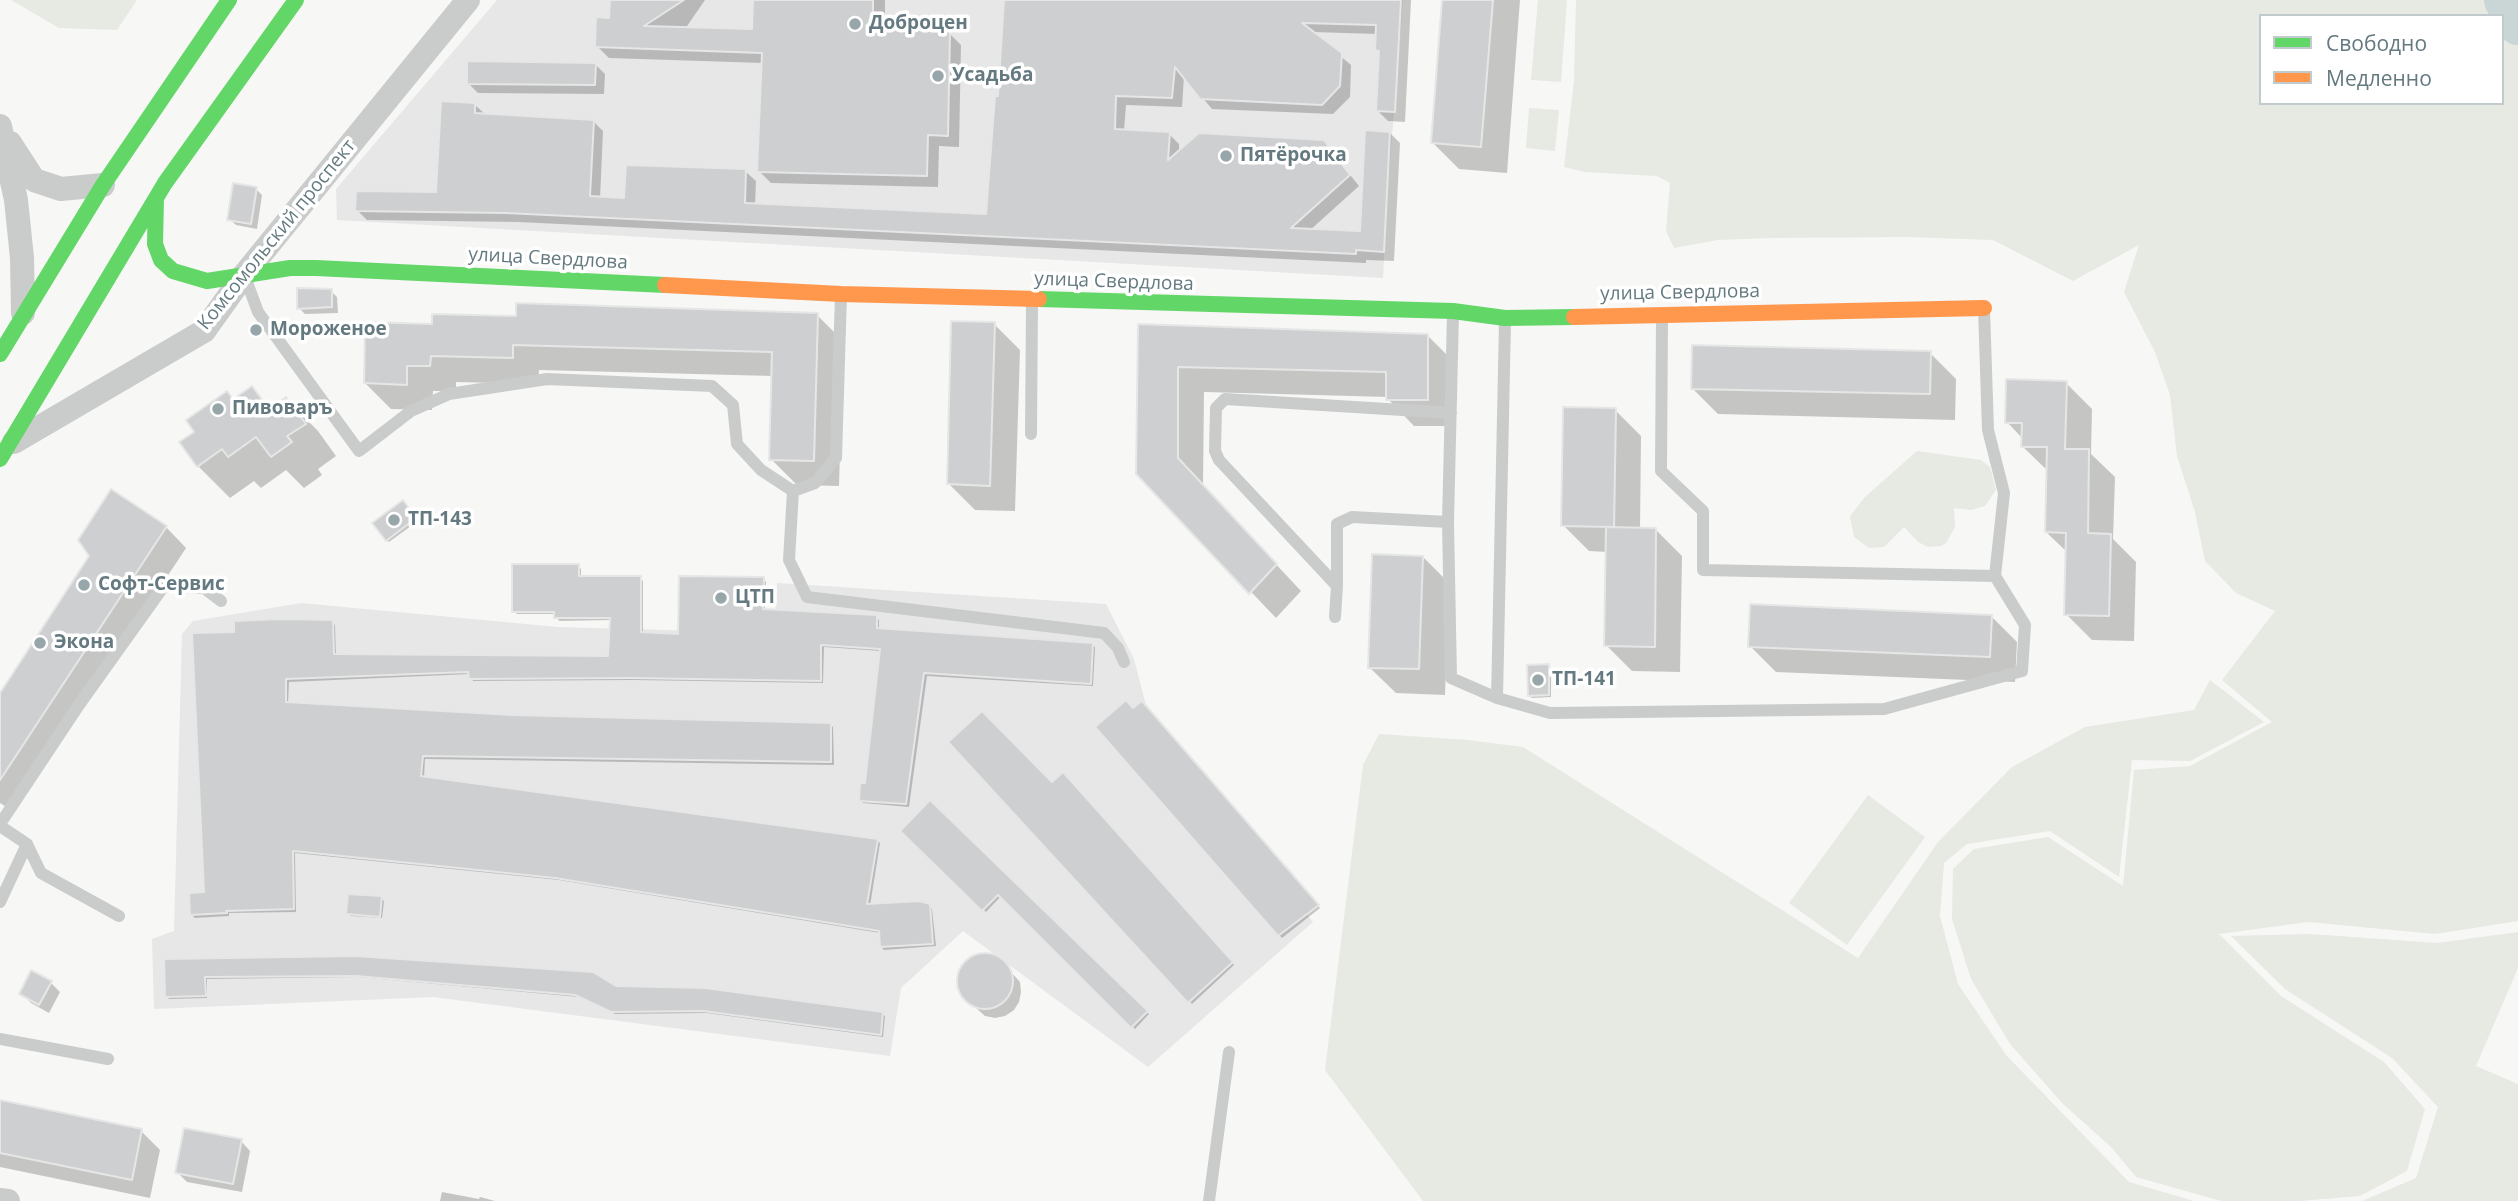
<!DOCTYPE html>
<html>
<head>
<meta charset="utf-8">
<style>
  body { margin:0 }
  #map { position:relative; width:2518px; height:1201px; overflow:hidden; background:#f7f7f6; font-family:"Open Sans",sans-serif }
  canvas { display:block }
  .legend { position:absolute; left:2259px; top:14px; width:245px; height:91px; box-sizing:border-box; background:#fff; border:2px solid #c1cacc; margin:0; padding:9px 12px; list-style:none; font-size:21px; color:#647a80 }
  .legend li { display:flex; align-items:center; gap:14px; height:35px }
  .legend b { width:35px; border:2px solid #c1cacc }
</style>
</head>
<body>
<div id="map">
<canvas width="2518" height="1201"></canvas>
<ul class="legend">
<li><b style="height:9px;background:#63d668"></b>Свободно</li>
<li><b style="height:9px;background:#ff974d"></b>Медленно</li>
</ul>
</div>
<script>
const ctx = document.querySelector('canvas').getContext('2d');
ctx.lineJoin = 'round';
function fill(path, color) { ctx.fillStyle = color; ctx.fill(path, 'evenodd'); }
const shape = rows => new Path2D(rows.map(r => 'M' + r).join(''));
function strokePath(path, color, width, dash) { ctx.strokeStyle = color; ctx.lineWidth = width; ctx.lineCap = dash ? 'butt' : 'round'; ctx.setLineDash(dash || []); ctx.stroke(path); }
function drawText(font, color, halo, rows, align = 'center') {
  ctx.font = font + ' "Open Sans",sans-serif'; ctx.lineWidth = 7; ctx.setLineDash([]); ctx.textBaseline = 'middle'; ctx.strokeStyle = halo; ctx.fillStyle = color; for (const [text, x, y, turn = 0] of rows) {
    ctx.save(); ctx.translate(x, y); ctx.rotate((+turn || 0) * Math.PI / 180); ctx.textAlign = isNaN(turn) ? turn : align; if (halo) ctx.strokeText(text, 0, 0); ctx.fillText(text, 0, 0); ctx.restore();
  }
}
const built = shape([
  [497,0,1403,0,1387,197,1383,278,337,220,336,189],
  [777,583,1106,604,1134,659,1149,717,1313,922,1148,1067,963,931,901,988,890,1056,433,997,154,1009,152,939,174,931,182,634,193,621,301,603,558,627,774,633]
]);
const green = shape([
  [11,0,137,0,117,30,59,28],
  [1538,0,1567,0,1561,82,1531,80],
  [1576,0,2518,0,2518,921,2435,934,2308,922,2219,934,2281,996,2384,1062,2425,1109,2407,1171,2360,1196,2299,1201,2221,1201,2136,1177,2111,1147,2062,1103,2010,1044,1971,979,1952,919,1953,869,1974,849,2048,837,2123,886,2134,770,2190,766,2272,722,2222,680,2275,611,2236,593,2205,561,2195,512,2177,456,2170,395,2155,352,2124,292,2139,245,2073,281,1993,240,1909,237,1770,238,1718,240,1674,248,1666,231,1670,183,1657,176,1585,172,1564,167,1574,81],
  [2261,16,2502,16,2502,103,2261,103],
  [1529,108,1559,110,1555,151,1526,148],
  [1917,451,1981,460,1990,467,1996,490,1985,506,1971,510,1954,508,1955,527,1946,543,1941,546,1928,547,1918,542,1904,527,1884,547,1869,548,1854,537,1850,516,1865,497],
  [2210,680,2264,722,2190,761,2132,760,2119,877,2050,831,1967,844,1944,863,1940,916,1958,984,2006,1055,2129,1182,2194,1201,1423,1201,1325,1070,1363,765,1379,734,1468,740,1523,747,1858,958,1938,842,2012,767,2085,727,2194,710],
  [1868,795,1925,837,1847,945,1789,903],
  [2518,932,2518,968,2476,1066,2518,1084,2518,1201,2362,1201,2416,1178,2438,1107,2392,1058,2285,989,2231,936,2310,934,2437,943]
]);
const shadow = shape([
  [612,0,705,0,685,29,754,31,755,0,885,0,885,23,928,24,937,33,949,33,961,45,959,147,939,146,938,187,771,183,759,171,763,63,609,58,597,46,611,19],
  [1005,0,1411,0,1405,122,1388,121,1378,111,1380,54,1377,50,1378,34,1312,32,1351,65,1350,97,1333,114,1212,109,1184,76,1182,107,1126,105,1124,131,1169,134,1179,144,1179,153,1323,141,1359,186,1309,231,1362,233,1390,133,1400,143,1394,261,1366,260,1366,263,518,222,367,220,357,210,438,193,474,104,485,114,593,121,603,131,600,199,626,200,745,171,756,181,755,206,988,216,1000,98],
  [1444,0,1520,0,1507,173,1459,169,1433,143],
  [596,65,605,74,604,94,478,93,469,84],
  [256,189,262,195,257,229,236,225,229,219],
  [331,291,337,297,338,313,305,314,299,308],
  [817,315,843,341,839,486,797,485,771,459,773,376,539,370,538,384,456,382,456,391,433,391,432,410,391,409,365,383,434,326,517,318],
  [994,324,1020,350,1015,511,975,510,949,484],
  [1140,325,1427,335,1453,361,1454,426,1414,426,1388,399,1388,397,1204,392,1203,486,1301,591,1276,618,1138,473],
  [1930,353,1956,379,1955,420,1718,414,1692,388],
  [2066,383,2092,409,2091,454,2115,477,2113,539,2136,562,2134,641,2092,640,2066,614,2067,552,2046,532,2048,471,2023,447,2023,439,2007,422],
  [251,388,272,409,286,399,318,431,336,456,318,469,322,475,304,488,286,470,261,488,254,481,230,498,198,466,234,400],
  [1615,410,1641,436,1640,530,1656,530,1682,556,1680,672,1632,671,1606,645,1607,552,1589,551,1563,525],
  [405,505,418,521,389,542,387,540],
  [166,527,186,548,13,811,0,803,0,696,91,556],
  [1423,557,1449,583,1445,695,1396,693,1369,667],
  [578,566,581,569,581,578,640,578,643,581,643,634,680,636,763,579,766,582,765,611,876,617,879,620,879,630,1092,644,1095,647,1093,686,927,676,909,807,863,803,860,800,867,785,881,651,824,647,823,683,634,680,473,681,470,674,289,682,288,704,512,717,830,724,833,727,834,765,425,759,424,778,877,840,880,843,870,906,929,906,932,909,936,946,884,950,881,947,880,933,559,880,295,853,296,912,229,913,229,916,195,918,192,915,206,894,236,633,332,622,335,625,336,656,610,657,612,620,559,621,556,614,517,614,514,611],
  [1991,616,2017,642,2015,682,1776,672,1750,646],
  [1548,666,1551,668,1551,697,1532,698,1529,695],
  [1141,703,1320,908,1282,938,1097,727,1133,711],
  [951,742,1052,785,1063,775,1234,965,1192,1004],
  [930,802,1149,1014,1135,1029,1001,896,986,912,902,831],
  [381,898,384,901,382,918,351,916,348,913],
  [985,955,995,957,1003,963,1020,982,1021,992,1019,1002,1014,1010,1005,1016,995,1018,985,1016,966,999,960,991,958,981,961,970,975,957],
  [165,961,616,988,882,1014,885,1016,883,1037,707,1013,615,1014,579,997,359,977,207,979,207,998,169,999,167,997],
  [51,983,60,992,49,1013,31,1003,21,993],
  [0,1102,141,1131,160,1150,150,1198,0,1167],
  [241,1141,250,1151,242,1192,187,1182,177,1172],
  [442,1192,479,1199,480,1197,495,1201,440,1201]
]);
const river = shape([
  [2505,0,2518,24]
]);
const building = shape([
  [610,0,684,0,644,26,752,29,753,0,873,0,873,21,929,22,929,31,950,31,948,136,928,135,927,176,757,172,762,53,595,47,596,17,609,18,610,0],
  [1004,0,1401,0,1395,112,1376,111,1379,51,1375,50,1376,25,1302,23,1342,53,1340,86,1322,105,1200,99,1175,67,1172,98,1116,96,1115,129,1170,132,1168,160,1199,133,1324,140,1350,175,1291,228,1360,231,1365,130,1390,132,1384,252,1356,250,1356,254,506,213,355,211,356,191,436,192,441,101,475,103,475,113,594,120,590,196,624,198,626,165,746,169,745,203,986,214,995,96,998,96,1004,0],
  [1442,0,1493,0,1481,147,1431,143,1442,0],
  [467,61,596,63,595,85,467,84,467,61],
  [233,183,257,187,251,224,227,220,233,183],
  [297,288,332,289,332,307,297,309,297,288],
  [516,303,818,313,814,461,769,460,772,352,513,345,513,358,431,356,430,366,407,366,407,385,364,383,365,322,432,324,432,314,516,316,516,303],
  [951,321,995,322,990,486,947,484,951,321],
  [1138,324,1428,334,1428,400,1386,400,1386,372,1178,367,1178,458,1277,564,1249,594,1136,474,1138,324],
  [1692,345,1931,351,1930,394,1691,389,1692,345],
  [2006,379,2067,381,2065,449,2089,449,2088,533,2111,534,2109,616,2064,615,2066,533,2045,532,2047,447,2021,447,2022,423,2005,423,2006,379],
  [252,386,269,409,286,397,306,424,287,436,292,442,271,457,256,437,228,457,222,449,197,467,179,442,194,432,186,420,227,391,233,399,252,386],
  [1563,407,1616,408,1614,527,1561,526,1563,407],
  [111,489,167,526,0,780,0,693,89,556,78,540,111,489],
  [403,500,416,518,386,541,372,523,403,500],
  [1606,527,1656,528,1655,647,1604,646,1606,527],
  [1372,554,1423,556,1419,669,1368,668,1372,554],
  [512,564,579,564,579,576,641,576,641,632,678,634,679,576,764,577,763,609,877,615,877,628,1093,643,1091,684,924,673,906,804,859,801,860,783,865,783,880,649,821,645,821,681,630,678,469,679,468,672,286,679,286,702,512,715,831,723,831,762,423,756,421,776,878,839,867,904,919,901,930,904,933,944,880,947,879,931,555,878,293,851,294,909,226,911,227,913,190,915,189,893,204,892,192,633,234,632,234,621,280,619,333,620,334,654,608,656,610,618,554,618,554,612,512,612,512,564],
  [1750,604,1992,615,1990,657,1748,647,1750,604],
  [1549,664,1549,695,1528,696,1527,665,1549,664],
  [1126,700,1133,708,1142,701,1319,905,1278,936,1095,727,1126,700],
  [982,711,1052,782,1063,772,1233,962,1188,1003,948,742,982,711],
  [930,800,1148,1011,1131,1028,998,895,982,911,900,831,930,800],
  [348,894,382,896,380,917,346,914,348,894],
  '957 981a28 28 0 1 1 56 0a28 28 0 1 1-56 0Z',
  [355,956,593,972,616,986,705,988,883,1012,881,1035,703,1011,611,1012,575,995,356,976,205,977,206,996,165,997,164,959,355,956],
  [31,970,52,981,39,1005,19,994,31,970],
  [0,1100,142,1129,132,1180,0,1153,0,1100],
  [184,1128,242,1139,233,1184,175,1173,184,1128]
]);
const lane = shape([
  [245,277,258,312,359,451,411,411,449,394,547,379,712,386,733,405,737,444,761,470,793,491,815,483,836,458,841,295],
  [1453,314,1448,522,1451,678,1497,698,1550,713,1884,709,2022,671,2025,625,1995,576],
  [1662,317,1661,471,1703,511,1703,570,1995,576,2004,493,1988,430,1984,309],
  [1031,434,1032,301],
  [793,491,789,560,807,597,1104,633,1118,648,1124,662],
  [1448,522,1352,517,1337,524,1337,586,1219,460,1215,451,1216,408,1225,399,1451,413],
  [1335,617,1337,586],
  [1497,698,1505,322],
  [0,824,79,705,164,586,204,588,221,601],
  [0,826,27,844,0,902],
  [27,844,41,873,119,916],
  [0,1039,108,1059],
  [1209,1201,1229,1052]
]);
const street = shape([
  [0,126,16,200,22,258,23,313],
  [10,143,34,180,61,189,103,185],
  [14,442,204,331,244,275,468,0],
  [0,1200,8,1201]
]);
const fast = shape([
  [156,198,155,244,161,260,173,271,207,281,290,268,316,268,665,285],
  [1039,299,1453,311,1505,318,1574,317],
  [0,354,103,185,229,0],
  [0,459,165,183,296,0]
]);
const slow = shape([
  [665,285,841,294,1039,299],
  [1574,317,1984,308]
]);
const markers = [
  [855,24,7,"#97a6a9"],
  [938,76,7,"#97a6a9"],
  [1226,156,7,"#97a6a9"],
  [256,330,7,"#97a6a9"],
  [218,409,7,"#97a6a9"],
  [394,520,7,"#97a6a9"],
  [84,585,7,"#97a6a9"],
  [721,598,7,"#97a6a9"],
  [40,643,7,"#97a6a9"],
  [1538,680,7,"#97a6a9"]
];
const poiNames = [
  ["Доброцен",869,24],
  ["Усадьба",952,76],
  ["Пятёрочка",1240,156],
  ["Мороженое",270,330],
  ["Пивоваръ",232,409],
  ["ТП-143",408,520],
  ["Софт-Сервис",98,585],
  ["ЦТП",735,598],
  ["Экона",54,643],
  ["ТП-141",1552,680]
];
const streetNames = [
  ["Комсомольский проспект",277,235,-51],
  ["улица Свердлова",548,259,3],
  ["улица Свердлова",1114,282,2],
  ["улица Свердлова",1680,293,-1]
];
fill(built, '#e6e7e6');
fill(green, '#e7e9e3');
fill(shadow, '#0003');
strokePath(river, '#cad5d5', 42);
fill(building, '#cdcfd0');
strokePath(building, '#e6e6e6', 2);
strokePath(lane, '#cacccc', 12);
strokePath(street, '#cacccc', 24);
strokePath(fast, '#63d668', 16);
strokePath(slow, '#ff974d', 16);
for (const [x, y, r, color] of markers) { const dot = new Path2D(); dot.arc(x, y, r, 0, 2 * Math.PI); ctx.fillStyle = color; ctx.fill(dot); strokePath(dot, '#fff', 2.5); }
drawText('bold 19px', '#647a80', '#fff', poiNames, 'left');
drawText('19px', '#647a80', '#fff', streetNames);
</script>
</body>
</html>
